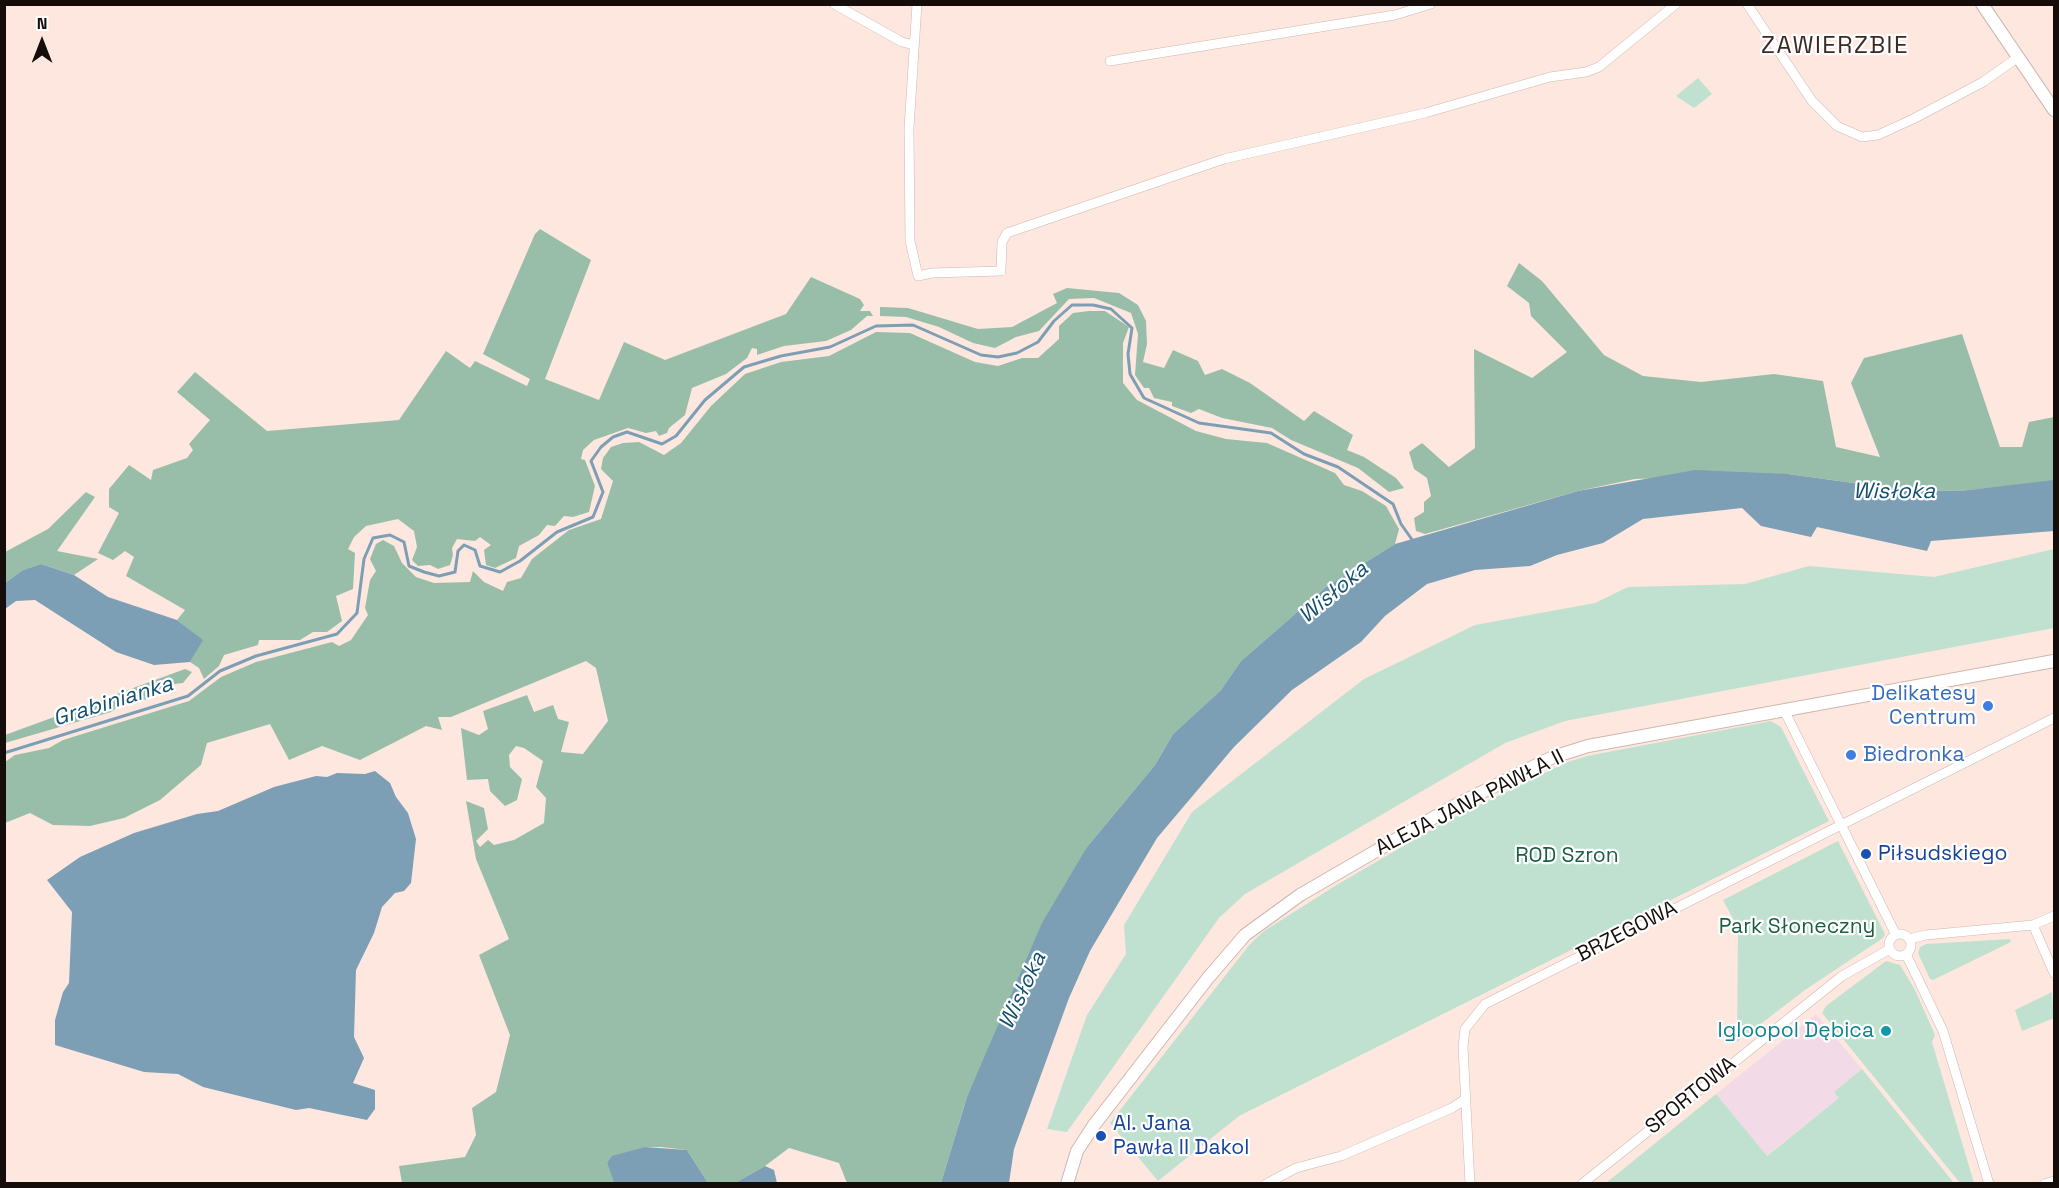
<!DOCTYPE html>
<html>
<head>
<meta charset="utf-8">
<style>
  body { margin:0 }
  #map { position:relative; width:2059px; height:1188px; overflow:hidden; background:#fee7de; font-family:"Space Grotesk",sans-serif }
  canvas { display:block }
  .frame { position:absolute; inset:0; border:6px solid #150d0a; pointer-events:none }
  .north { position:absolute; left:12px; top:12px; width:60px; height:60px; -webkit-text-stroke:4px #fff; paint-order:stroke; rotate:0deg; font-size:16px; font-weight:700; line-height:24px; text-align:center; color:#150d0a }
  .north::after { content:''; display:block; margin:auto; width:21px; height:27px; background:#150d0a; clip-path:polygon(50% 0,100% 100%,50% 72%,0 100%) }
</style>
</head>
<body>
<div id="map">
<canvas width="2059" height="1188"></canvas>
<div class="frame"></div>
<div class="north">N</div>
</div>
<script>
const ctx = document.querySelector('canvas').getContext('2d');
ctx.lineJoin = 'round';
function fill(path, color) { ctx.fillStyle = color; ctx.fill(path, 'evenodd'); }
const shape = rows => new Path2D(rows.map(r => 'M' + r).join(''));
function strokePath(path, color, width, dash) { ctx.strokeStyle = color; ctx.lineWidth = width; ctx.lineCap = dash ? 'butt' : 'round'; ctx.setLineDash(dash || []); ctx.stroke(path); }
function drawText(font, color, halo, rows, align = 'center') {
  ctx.font = font + ' "Space Grotesk",sans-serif'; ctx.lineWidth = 4.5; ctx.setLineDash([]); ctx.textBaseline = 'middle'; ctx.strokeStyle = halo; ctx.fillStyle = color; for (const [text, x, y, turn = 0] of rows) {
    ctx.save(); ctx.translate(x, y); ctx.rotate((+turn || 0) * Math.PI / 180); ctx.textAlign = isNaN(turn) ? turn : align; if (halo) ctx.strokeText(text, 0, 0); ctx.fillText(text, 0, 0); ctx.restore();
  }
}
const commercial = shape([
  [1816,1014,1862,1069,1835,1092,1839,1098,1766,1156,1716,1094]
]);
const green = shape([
  [1698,78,1712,94,1694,108,1676,96],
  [2054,549,2054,628,1565,721,1505,743,1245,894,1219,918,1067,1132,1047,1129,1087,1015,1126,954,1124,925,1192,812,1364,679,1475,625,1595,603,1628,587,1745,584,1809,566,1934,577],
  [1771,721,1781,727,1829,821,1239,1116,1158,1181,1110,1123,1250,944,1264,931,1335,886,1439,825,1565,763,1587,756],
  [1838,841,1885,934,1883,938,1805,990,1737,1042,1738,928,1723,900],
  [2010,939,2011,942,1933,980,1930,979,1918,953,1920,947,1926,944],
  [1886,961,1900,965,1915,990,1935,1035,1932,1042,1974,1183,1960,1183,1822,1013,1826,1006],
  [2052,992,2054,1018,2022,1031,2015,1010],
  [1862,1069,1954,1183,1606,1183,1716,1094,1767,1156,1839,1098,1834,1092]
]);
const forest = shape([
  [540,229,591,260,545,379,599,400,624,342,665,360,786,314,811,277,860,299,864,305,860,311,870,311,873,316,867,316,851,330,826,341,784,346,757,355,757,349,752,348,747,358,726,374,692,388,685,415,669,428,667,433,659,436,656,431,646,433,628,428,594,440,583,450,581,459,585,460,595,486,589,512,573,517,564,516,555,526,547,525,539,535,519,546,516,558,495,568,486,565,484,550,491,545,480,537,475,541,457,539,452,548,453,555,450,565,438,569,430,565,418,566,412,560,417,547,414,531,398,519,366,526,354,537,348,549,355,553,353,589,336,596,342,621,327,632,313,632,300,640,259,640,258,645,224,655,219,666,204,679,199,668,190,662,202,640,177,620,185,610,126,576,134,557,125,551,113,560,98,553,119,513,109,507,109,489,129,465,151,480,153,470,187,458,193,450,189,444,210,420,177,392,195,372,267,431,399,420,446,351,470,368,475,361,527,386,530,379,483,354,535,234],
  [1519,263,1542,281,1604,355,1643,376,1701,382,1774,374,1823,381,1836,447,1880,457,1851,383,1864,358,1962,334,2000,447,2022,447,2029,422,2054,417,2054,481,1960,491,1904,490,1788,474,1635,479,1578,491,1425,534,1416,531,1414,518,1424,512,1424,502,1431,496,1427,478,1414,469,1409,452,1422,443,1449,467,1475,448,1474,349,1532,378,1567,352,1531,316,1529,303,1507,286],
  [1067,288,1119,293,1138,305,1146,321,1147,344,1143,362,1164,368,1173,350,1198,361,1205,375,1222,369,1250,383,1304,421,1314,411,1353,435,1347,450,1364,457,1396,478,1404,488,1389,492,1358,468,1291,440,1272,428,1222,418,1199,409,1191,413,1172,406,1172,402,1154,398,1149,388,1144,388,1135,375,1138,334,1131,313,1094,298,1069,299,1039,331,1016,337,995,348,973,343,939,327,906,317,880,316,880,307,908,308,978,329,1012,327,1057,303,1053,294],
  [1089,311,1105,311,1129,327,1123,343,1123,383,1137,400,1196,431,1226,439,1267,443,1335,473,1344,485,1362,491,1386,506,1399,529,1395,544,1326,587,1241,661,1221,690,1173,734,1155,765,1087,847,967,1097,941,1183,847,1183,839,1163,789,1148,765,1166,735,1183,708,1183,687,1150,661,1147,645,1147,607,1163,615,1182,612,1183,402,1183,399,1166,465,1157,476,1135,472,1108,496,1092,510,1035,479,955,509,939,476,859,466,801,484,808,488,829,476,841,480,847,488,840,494,845,514,840,544,823,546,798,536,787,543,761,524,748,516,746,509,755,510,767,522,779,517,800,505,806,490,791,488,779,467,780,461,728,479,735,488,729,483,711,527,695,534,712,553,705,558,719,569,722,561,752,583,754,608,721,596,668,586,661,451,717,438,717,442,730,426,726,360,760,322,746,289,760,270,724,207,743,201,765,160,800,124,818,90,826,53,825,30,813,5,823,5,762,15,755,49,748,63,740,189,701,221,677,256,662,332,642,339,646,351,640,368,615,365,608,370,580,376,571,370,559,376,544,383,540,394,546,402,563,416,577,434,583,470,582,473,571,484,582,503,591,507,582,521,578,532,559,569,530,601,519,613,481,601,469,603,458,611,447,623,443,639,442,664,455,681,443,711,406,745,374,781,362,829,356,876,332,910,333,975,362,998,366,1022,358,1038,358,1059,339,1059,326,1073,313],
  [86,492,95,497,57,551,98,559,74,575,41,564,23,570,5,583,5,552,48,529],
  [185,669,192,672,183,683,164,685,149,699,125,702,111,712,5,743,5,735]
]);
const water = shape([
  [1695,470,1788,474,1904,490,1960,491,2054,480,2054,531,1931,541,1927,551,1817,527,1811,537,1761,526,1742,508,1643,519,1603,543,1557,555,1530,566,1475,570,1427,584,1385,616,1361,642,1292,690,1234,747,1157,838,1090,951,1069,998,1014,1149,1009,1183,941,1183,967,1097,1042,923,1087,847,1155,765,1173,734,1221,690,1241,661,1326,587,1395,544,1578,491],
  [41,564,74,575,108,597,177,620,203,640,190,662,154,665,116,652,35,600,16,601,5,609,5,583,23,570],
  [375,771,390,783,396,797,408,813,416,839,411,883,404,891,395,893,382,907,374,933,356,970,354,1037,364,1058,353,1083,375,1090,375,1109,367,1120,309,1108,296,1110,203,1087,178,1074,144,1072,55,1045,55,1020,63,992,69,983,72,912,47,880,80,857,134,833,197,814,218,811,274,787,316,776,327,777,337,773,365,774],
  [645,1147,687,1150,708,1183,612,1183,614,1182,607,1163,612,1156],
  [765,1166,774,1170,777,1183,735,1183]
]);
const stream = shape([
  [4,753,188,696,220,671,256,656,337,634,357,613,364,559,373,538,390,535,404,542,409,566,424,572,439,576,455,572,458,551,464,545,475,550,480,566,500,572,520,561,557,532,593,517,603,492,591,461,601,447,613,437,627,432,662,444,676,436,705,400,744,367,781,356,830,347,876,326,913,325,981,355,998,357,1017,353,1038,342,1054,321,1072,305,1093,305,1111,309,1132,328,1128,354,1130,374,1144,398,1199,423,1271,433,1304,454,1338,467,1393,504,1401,524,1413,541]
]);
const minor = shape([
  [834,4,902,42,914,45],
  [917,4,909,128,910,241,918,276,932,273,1001,271,1002,242,1007,233,1224,159,1425,113,1550,77,1586,72,1599,67,1676,4],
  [1747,4,1812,101,1837,126,1862,137,1878,135,1913,119,1983,82,2017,58],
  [1110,61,1395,15,1431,4],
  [1784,710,1896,935],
  [2033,925,2054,973],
  '1889 945a11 11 0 1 1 22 0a11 11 0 1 1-22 0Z',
  [1909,939,1926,935,2033,925,2054,916],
  [1906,954,1943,1031,1989,1184],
  [1266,1184,1296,1168,1341,1156,1452,1108,1464,1100],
  [1470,1184,1463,1047,1465,1029,1485,1004,2054,718],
  [1582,1184,1842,976,1890,949],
  [2044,1184,2054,1181]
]);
const tertiary = shape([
  [1982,4,2054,110],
  [1067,1184,1077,1151,1094,1125,1208,978,1245,935,1300,895,1452,807,1553,757,1588,746,2054,661]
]);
const markers = [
  [1988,706,6,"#3f7fe0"],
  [1851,755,6,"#3f7fe0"],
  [1866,854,6,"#1a4fb4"],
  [1886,1031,6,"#0f9aa8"],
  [1101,1136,6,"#1a4fb4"]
];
const shopNames = [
  ["Delikatesy",1976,694],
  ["Centrum",1976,718],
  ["Biedronka",1863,755,"left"]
];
const streetNames = [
  ["ALEJA JANA PAWŁA II",1470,803,-27],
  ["BRZEGOWA",1627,932,-27],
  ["SPORTOWA",1691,1096,-39]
];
const transitNames = [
  ["Piłsudskiego",1878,854],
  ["Al. Jana",1113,1124],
  ["Pawła II Dakol",1113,1148]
];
const parkNames = [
  ["ROD Szron",1567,856],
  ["Park Słoneczny",1797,927]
];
const cultureNames = [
  ["Igloopol Dębica",1874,1031]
];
const waterNames = [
  ["Wisłoka",1894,492],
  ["Wisłoka",1334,593,-40],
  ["Grabinianka",113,702,-17],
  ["Wisłoka",1023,991,-65]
];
const quarterNames = [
  ["ZAWIERZBIE",1835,46]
];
fill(commercial, '#f2dbe7');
fill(green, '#c0e1d0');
fill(forest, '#98beaa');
fill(water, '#7d9fb5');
strokePath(stream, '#7d9fb5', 3);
strokePath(minor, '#cdb7ae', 10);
strokePath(tertiary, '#cdb7ae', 14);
strokePath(minor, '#fff', 9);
strokePath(tertiary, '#fff', 12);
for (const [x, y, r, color] of markers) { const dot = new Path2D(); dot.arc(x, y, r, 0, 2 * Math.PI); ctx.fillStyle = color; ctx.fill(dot); strokePath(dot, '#fff', 2); }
drawText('21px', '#366cbe', '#fff', shopNames, 'right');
drawText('21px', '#150d0a', '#fff', streetNames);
drawText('21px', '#164399', '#fff', transitNames, 'left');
drawText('21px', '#1c5e43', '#fff', parkNames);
drawText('21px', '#0d838f', '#fff', cultureNames, 'right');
drawText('italic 22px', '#134f6f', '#fff', waterNames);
ctx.letterSpacing = '1.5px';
drawText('24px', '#3b2a23', '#fff', quarterNames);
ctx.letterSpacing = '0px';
</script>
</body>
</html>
